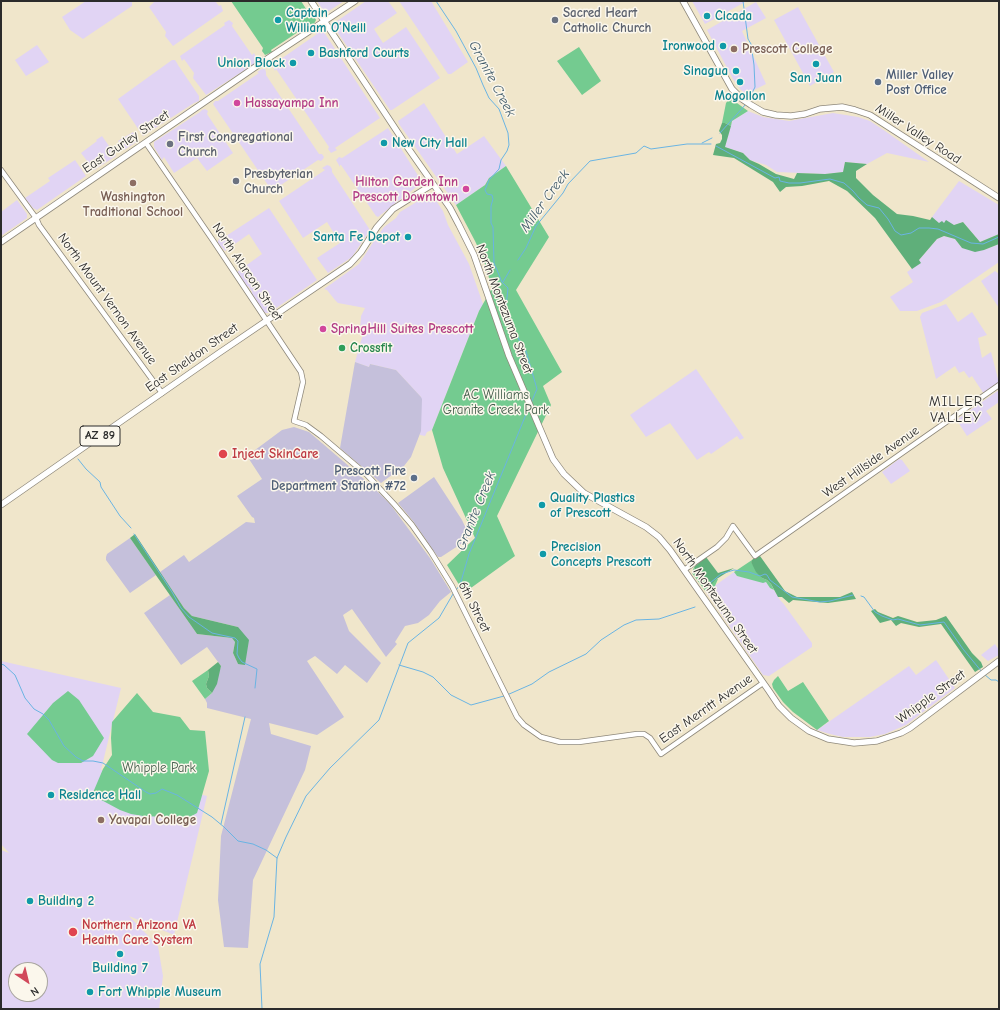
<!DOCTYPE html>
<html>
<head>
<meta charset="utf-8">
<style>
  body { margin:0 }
  #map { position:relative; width:1000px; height:1010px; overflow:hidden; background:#f0e6cb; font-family:"Comic Neue",sans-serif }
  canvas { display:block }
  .frame { position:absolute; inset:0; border:2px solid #2b2b2b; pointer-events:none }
  .north { position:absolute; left:8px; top:962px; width:40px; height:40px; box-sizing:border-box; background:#fbf7ec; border:1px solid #a8a59f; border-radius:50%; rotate:145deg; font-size:11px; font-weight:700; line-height:16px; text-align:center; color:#2b2b2b }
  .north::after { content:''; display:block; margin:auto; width:14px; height:18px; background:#d1495b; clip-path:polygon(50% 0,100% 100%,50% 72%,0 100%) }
</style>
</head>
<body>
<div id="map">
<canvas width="1000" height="1010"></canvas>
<div class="frame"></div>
<div class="north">N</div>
</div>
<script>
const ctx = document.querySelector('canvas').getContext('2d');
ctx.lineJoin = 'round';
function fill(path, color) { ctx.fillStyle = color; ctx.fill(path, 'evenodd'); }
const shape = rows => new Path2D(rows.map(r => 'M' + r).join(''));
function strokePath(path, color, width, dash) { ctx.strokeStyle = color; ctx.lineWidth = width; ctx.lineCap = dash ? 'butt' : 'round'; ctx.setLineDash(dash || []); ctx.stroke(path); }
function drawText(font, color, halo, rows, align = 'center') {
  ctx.font = font + ' "Comic Neue",sans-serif'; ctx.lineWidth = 3; ctx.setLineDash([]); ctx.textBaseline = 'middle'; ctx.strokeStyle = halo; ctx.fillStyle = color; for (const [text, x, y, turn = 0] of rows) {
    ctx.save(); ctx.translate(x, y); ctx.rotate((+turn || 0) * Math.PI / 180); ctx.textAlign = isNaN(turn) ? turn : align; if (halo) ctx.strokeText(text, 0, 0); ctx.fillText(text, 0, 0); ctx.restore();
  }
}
const built = shape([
  [86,1,132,1,132,6,83,39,70,30,62,17],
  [155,1,215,1,219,6,221,5,223,11,173,46,165,36,166,32,149,7],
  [317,1,344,1,326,13,325,13],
  [366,1,388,1,397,13,374,29,383,43,406,27,440,78,392,110,390,110,336,30,333,30,331,27,331,23,337,21],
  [399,1,431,1,468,62,451,74,448,74],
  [692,1,747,1,705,24],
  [756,2,766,18,742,31,766,84,746,94,741,90,733,79,707,30],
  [798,7,834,72,810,86,774,20],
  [229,20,233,23,232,26,252,55,254,53,257,59,257,62,206,95,193,78,194,73,184,59,182,61,180,56,225,25,224,23],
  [322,29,380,118,335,148,337,150,331,153,328,149,329,147,276,69,275,71,271,63,276,59,278,61,317,34,315,33],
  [37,45,49,62,26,76,15,60],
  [172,60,175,60,177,63,178,65,199,96,199,101,194,103,143,136,118,99],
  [262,69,265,69,266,72,266,75,319,154,322,154,324,157,323,159,321,161,318,160,272,191,213,104,215,101,218,101,259,73,257,72],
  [424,103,457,154,484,136,506,166,489,178,485,185,456,205,399,124,398,121],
  [205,109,208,111,207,114,233,153,207,171,197,158,174,173,164,157,162,160,154,147,154,142,200,112,202,110],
  [748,111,763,117,789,121,833,113,858,117,870,121,885,131,929,162,887,153,867,164,845,162,843,172,825,174,777,172,766,165,750,160,743,153,725,147,732,121],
  [388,128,419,177,420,182,419,185,378,217,376,216,341,165,340,165,340,167,336,160,339,157,342,158],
  [133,132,138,141,124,150,118,141],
  [102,136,116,156,94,170,81,153,97,141,96,140],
  [75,160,86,176,37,210,33,208,25,198,50,181,48,178],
  [327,165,330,166,332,169,332,172,370,230,352,257,328,273,317,258,340,243,327,222,303,238,279,201,325,170,322,168],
  [959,181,999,205,999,234,980,242,963,222,954,225,944,223,940,224,932,217],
  [428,195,432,195,435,199,443,211,448,225,469,264,483,304,483,310,479,311,432,430,427,432,425,436,420,435,421,397,396,370,370,364,369,367,355,362,363,334,360,330,361,316,365,308,338,303,335,300,327,290,324,289,359,264,372,244,384,227,396,218,400,212],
  [17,200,27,214,27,218,1,236,1,212],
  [269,208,317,280,269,313,266,313,264,312,252,294,252,292,248,286,247,287,237,272,262,254,249,234,225,251,218,243,218,241,220,238,223,238],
  [944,236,955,239,962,248,984,250,999,244,999,262,941,302,917,311,900,311,890,297,913,282,907,272,920,263,919,260,937,239],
  [995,271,999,274,999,308,981,281],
  [946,304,958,322,972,312,985,332,987,335,978,338,982,358,991,352,999,383,984,394,972,376,969,378,964,371,959,373,955,366,936,379,920,317,922,313],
  [696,369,744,438,740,440,737,436,711,454,709,452,697,460,670,423,646,437,630,415],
  [999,390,999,402,986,411,992,419,967,436,958,422,959,418],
  [899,459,902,460,910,471,891,484,882,472],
  [734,572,737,576,766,582,770,588,774,590,780,600,783,603,812,643,812,647,769,676,763,675,706,592],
  [995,644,999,650,999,655,988,661,981,655],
  [936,660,955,688,906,725,885,734,870,737,843,737,830,734,817,730,909,666,916,675],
  [1,661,121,688,101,770,207,796,174,935,129,916,158,946,163,976,159,1009,1,1009,1,850,9,853,1,844],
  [16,970,40,970,40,994,16,994]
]);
const industrial = shape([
  [355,362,369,367,370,364,396,370,421,397,422,399,421,431,411,457,404,466,381,483,340,448],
  [294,427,309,432,371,485,390,504,430,558,451,592,440,601,429,615,418,623,405,626,395,642,397,644,386,657,352,609,343,615,349,631,381,663,367,683,345,665,337,674,315,656,307,661,344,717,317,735,269,723,271,734,311,746,305,770,253,880,248,948,224,947,218,900,221,836,251,719,207,708,207,703,205,699,212,693,221,666,207,647,181,665,144,613,170,595,197,634,232,638,235,642,233,653,238,664,238,627,192,616,184,608,160,572,184,555,189,562,246,522,255,523,254,518,252,517,237,496,262,479,247,456,282,430],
  [434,477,462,520,469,535,464,542,441,557,438,557,413,521,398,503],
  [130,538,156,575,130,593,106,560,106,557,107,554]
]);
const green = shape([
  [231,1,301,1,310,15,313,14,316,20,314,24,312,25,310,24,271,50,272,52,265,55,262,51,263,48],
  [579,47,601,81,582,95,557,61],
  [730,98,748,111,732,121,731,126,725,123,722,123,726,103],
  [506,166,549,237,516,290,562,372,543,386,551,405,497,516,515,556,464,593,447,565,475,538,443,468,432,430,479,311,492,288,483,258,475,241,456,205,485,185,489,178],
  [752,560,751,562,762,578,767,580,771,584,774,590,770,588,766,582,763,583,737,576,734,572],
  [694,567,697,573,700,574,707,580,718,579,715,586,706,592,692,573],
  [208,670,209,676,206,684,207,688,212,693,205,699,192,681],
  [778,676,788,691,803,682,829,721,817,730,793,712,783,702,773,688,772,684,774,680],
  [68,691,79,700,104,738,93,756,81,763,58,763,52,760,27,734,53,703],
  [137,693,153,712,180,717,190,730,205,731,209,771,197,813,188,818,143,816,131,814,120,810,92,795,103,769,112,755,111,738,112,722]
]);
const forest = shape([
  [722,123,725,123,731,126,725,147,743,153,750,160,759,164,776,174,794,179,797,173,825,174,843,172,845,162,867,164,856,171,856,178,873,195,897,214,913,216,930,220,932,217,939,223,942,221,944,223,946,220,954,225,963,222,980,242,999,234,999,244,984,250,975,252,962,248,955,239,944,236,937,239,919,260,921,263,912,269,875,218,847,191,829,181,802,186,786,187,780,192,773,182,734,158,713,155,716,144,720,143,722,139,722,135,719,131],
  [135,534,184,608,192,616,238,627,249,640,245,665,238,664,233,653,235,642,232,638,197,634,130,538],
  [760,556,785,591,797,597,840,597,852,592,856,599,828,603,793,600,789,603,782,597,778,597,771,584,767,580,762,578,756,572,751,562,752,560,755,557],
  [706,557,718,573,734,568,715,580,712,584,708,583,705,578,697,573,694,567],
  [875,609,878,612,893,618,898,616,917,622,936,620,946,616,972,653,981,662,983,667,975,672,941,624,919,627,901,623,896,626,891,620,880,623,871,611],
  [218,662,221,666,217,684,212,693,207,688,206,684,209,676,208,670]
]);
const stream = shape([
  [436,1,456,31,476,68,483,85,489,98,499,109,508,133,509,145,507,151,501,160,499,169,489,180,485,190,487,194,492,195,493,199,491,206,491,223,493,227,494,263,502,282,508,288,505,316,526,351,537,389,531,403],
  [743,1,748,39,751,44,754,65,755,87,748,101],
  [720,133,746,104],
  [702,143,712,138],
  [716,146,775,178,779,177,780,181,789,183,800,183,830,179,844,183,853,191,859,198,867,205,879,208,888,219,895,231,901,235,911,233,919,228,929,228,938,229,971,243,983,244,999,237],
  [518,260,526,248,536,226,563,193,568,184,590,161,636,153,644,146,651,149,687,144,711,144],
  [503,282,510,270],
  [78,459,86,469,100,482,101,487,120,516,131,528],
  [134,534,172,592,181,608,189,617,212,633,235,638,238,641,237,654,239,658,242,662,257,669,255,688],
  [710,583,721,574,734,570,749,572,760,576,765,574,767,575,770,580,792,597,820,602,830,601,853,595],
  [456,590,460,585,469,554,529,407],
  [861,596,864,597,875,612,882,616,893,620,898,619,920,625,944,622,963,649,982,672],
  [1,664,4,665,15,675,25,698,34,709,43,714,49,720,64,746,76,757,83,761,93,761,103,763,146,792,150,794,156,793,162,789,177,795,212,817,224,827,238,841,253,844,266,850,277,858],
  [399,665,423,672,433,677,451,695,471,705,504,696],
  [984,674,991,680,996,680,999,682],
  [507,695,532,684,549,672,586,654,601,640,624,625,636,620,659,619,695,607],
  [221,824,245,717],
  [262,1009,260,964,274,917,277,858,286,837,306,796,330,768,379,720,408,643,439,618,453,594]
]);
const minor = shape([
  [146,143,212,239,301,372,303,382,294,421,306,425,321,436,367,475,394,504,412,525,431,552,452,586,517,717,524,725,541,737,560,742,579,742,637,734,644,734,650,738,661,754,763,683],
  [1,170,36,218,39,225,162,393],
  [684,570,717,547,726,538,733,526,755,556,999,385]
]);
const major = shape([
  [311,1,408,148,450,208,459,225,474,255,509,356,553,459,564,474,584,493,646,527,659,537,670,550,769,691,779,706,791,718,809,731,828,739,854,743,877,741,901,733,910,728,999,661],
  [683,1,732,89,742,99,751,105,763,112,776,115,791,116,805,114,820,109,842,107,855,110,870,115,999,198],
  [1,242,264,61,355,1],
  [1,505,219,353,350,264,361,252,377,227,393,209,433,184]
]);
const markers = [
  [707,16,4,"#0f9aa8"],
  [278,20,4,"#0f9aa8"],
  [555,20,4,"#6b7280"],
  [723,46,4,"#0f9aa8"],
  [734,49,4,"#8d6e63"],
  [311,53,4,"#0f9aa8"],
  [293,63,4,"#0f9aa8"],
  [816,64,4,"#0f9aa8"],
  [736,71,4,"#0f9aa8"],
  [740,82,4,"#0f9aa8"],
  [878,82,4,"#5c6f8a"],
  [237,103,4,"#d1479c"],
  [384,143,4,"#0f9aa8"],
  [170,144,4,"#6b7280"],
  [236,181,4,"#6b7280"],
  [133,183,4,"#8d6e63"],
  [466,189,4,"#d1479c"],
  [408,237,4,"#0f9aa8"],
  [323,329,4,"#d1479c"],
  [342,348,4,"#2e9e5b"],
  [223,454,5,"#e0444e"],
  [414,478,4,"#5c6f8a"],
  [542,505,4,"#0f9aa8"],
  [543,554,4,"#0f9aa8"],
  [51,795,4,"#0f9aa8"],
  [101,820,4,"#8d6e63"],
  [30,901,4,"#0f9aa8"],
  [73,932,5,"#e0444e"],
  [120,954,4,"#0f9aa8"],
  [90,992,4,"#0f9aa8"]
];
const shields = [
  [100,436,40]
];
const shieldNames = [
  ["AZ 89",100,436]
];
const cultureNames = [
  ["Captain",286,13],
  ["William O’Neill",286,28],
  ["Cicada",715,16],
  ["Ironwood",715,46,"right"],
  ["Bashford Courts",319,53],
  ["Union Block",285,63,"right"],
  ["Sinagua",728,71,"right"],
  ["San Juan",816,78,"center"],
  ["Mogollon",740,96,"center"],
  ["New City Hall",392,143],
  ["Santa Fe Depot",400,237,"right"],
  ["Quality Plastics",550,498],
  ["of Prescott",550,513],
  ["Precision",551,547],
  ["Concepts Prescott",551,562],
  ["Residence Hall",59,795],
  ["Building 2",38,901],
  ["Building 7",120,968,"center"],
  ["Fort Whipple Museum",98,992]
];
const worshipNames = [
  ["Sacred Heart",563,13],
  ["Catholic Church",563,28],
  ["First Congregational",178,137],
  ["Church",178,152],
  ["Presbyterian",244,174],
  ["Church",244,189]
];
const educationNames = [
  ["Prescott College",742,49],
  ["Washington",133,197,"center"],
  ["Traditional School",133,212,"center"],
  ["Yavapai College",109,820]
];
const serviceNames = [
  ["Miller Valley",886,75],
  ["Post Office",886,90],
  ["Prescott Fire",406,471,"right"],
  ["Department Station #72",406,486,"right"]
];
const hotelNames = [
  ["Hassayampa Inn",245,103],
  ["Hilton Garden Inn",458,182,"right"],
  ["Prescott Downtown",458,197,"right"],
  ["SpringHill Suites Prescott",331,329]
];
const streetNames = [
  ["Miller Valley Road",918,134,33],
  ["East Gurley Street",126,142,-34],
  ["North Alarcon Street",247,272,56],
  ["North Mount Vernon Avenue",107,299,54],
  ["North Montezuma Street",504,309,69],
  ["East Sheldon Street",192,358,-35],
  ["West Hillside Avenue",871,462,-35],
  ["North Montezuma Street",715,596,55],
  ["6th Street",474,607,63],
  ["Whipple Street",931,697,-36],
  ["East Merritt Avenue",706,709,-35]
];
const leisureNames = [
  ["Crossfit",350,348]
];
const parkNames = [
  ["AC Williams",496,395],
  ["Granite Creek Park",496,410],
  ["Whipple Park",159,768]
];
const healthNames = [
  ["Inject SkinCare",232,454],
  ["Northern Arizona VA",82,925],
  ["Health Care System",82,940]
];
const waterNames = [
  ["Granite Creek",492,79,62],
  ["Miller Creek",545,201,-54],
  ["Granite Creek",476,511,-68]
];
const neighbourhoodNames = [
  ["MILLER",956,402],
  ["VALLEY",956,418]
];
fill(built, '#e1d4f4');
fill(industrial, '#c5c0db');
fill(green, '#74cb90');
fill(forest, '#5faf7a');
strokePath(stream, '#6ab4e3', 1);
strokePath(minor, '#8e887b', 6);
strokePath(major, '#8e887b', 7);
strokePath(minor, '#fff', 4.5);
strokePath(major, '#fff', 5.5);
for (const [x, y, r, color] of markers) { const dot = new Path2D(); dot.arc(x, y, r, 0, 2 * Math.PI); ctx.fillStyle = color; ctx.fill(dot); strokePath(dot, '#fbf7ec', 1.5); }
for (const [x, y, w] of shields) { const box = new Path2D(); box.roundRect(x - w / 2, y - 10, w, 20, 3); ctx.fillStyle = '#fbf7ec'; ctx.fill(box); strokePath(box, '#2b2b2b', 1); }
drawText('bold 12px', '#2b2b2b', null, shieldNames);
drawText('bold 13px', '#0d838f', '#fbf7ec', cultureNames, 'left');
drawText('bold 13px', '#5b616d', '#fbf7ec', worshipNames, 'left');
drawText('bold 13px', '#785e54', '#fbf7ec', educationNames, 'left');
drawText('bold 13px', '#4e5e75', '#fbf7ec', serviceNames, 'left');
drawText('bold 13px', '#b23c85', '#fbf7ec', hotelNames, 'left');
drawText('13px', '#2b2b2b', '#fbf7ec', streetNames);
drawText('bold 13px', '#27864d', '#fbf7ec', leisureNames, 'left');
drawText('13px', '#415b49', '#fbf7ec', parkNames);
drawText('bold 13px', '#be3a42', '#fbf7ec', healthNames, 'left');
drawText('italic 14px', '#415b6b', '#fbf7ec', waterNames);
ctx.letterSpacing = '1px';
drawText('14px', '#2b2b2b', '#fbf7ec', neighbourhoodNames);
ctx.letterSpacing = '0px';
</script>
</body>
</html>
